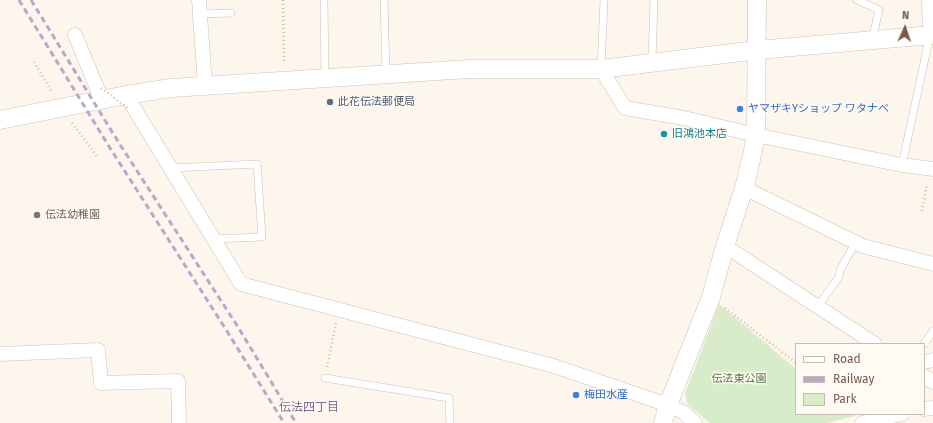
<!DOCTYPE html>
<html>
<head>
<meta charset="utf-8">
<style>
  body { margin:0 }
  #map { position:relative; width:933px; height:423px; overflow:hidden; background:#fdf6ec; font-family:"Fira Sans",sans-serif }
  canvas { display:block }
  .legend { position:absolute; left:795px; top:343px; width:130px; height:72px; box-sizing:border-box; background:#fffaf3; border:1px solid #cabbb1; margin:0; padding:5px 7px; list-style:none; font-size:12px; color:#7a5c4d }
  .legend li { display:flex; align-items:center; gap:8px; height:20px }
  .legend b { width:20px; border:1px solid #cabbb1 }
  .north { position:absolute; left:885px; top:8px; width:40px; height:40px; -webkit-text-stroke:3px #fffaf3; paint-order:stroke; rotate:3deg; font-size:11px; font-weight:700; line-height:16px; text-align:center; color:#7a5c4d }
  .north::after { content:''; display:block; margin:auto; width:14px; height:18px; background:#7a5c4d; clip-path:polygon(50% 0,100% 100%,50% 72%,0 100%) }
</style>
</head>
<body>
<div id="map">
<canvas width="933" height="423"></canvas>
<ul class="legend">
<li><b style="height:5px;background:#fff"></b>Road</li>
<li><b style="height:5px;background:#b9a8c9"></b>Railway</li>
<li><b style="height:11px;background:#d8ecc9"></b>Park</li>
</ul>
<div class="north">N</div>
</div>
<script>
const ctx = document.querySelector('canvas').getContext('2d');
ctx.lineJoin = 'round';
function fill(path, color) { ctx.fillStyle = color; ctx.fill(path, 'evenodd'); }
const shape = rows => new Path2D(rows.map(r => 'M' + r).join(''));
function strokePath(path, color, width, dash) { ctx.strokeStyle = color; ctx.lineWidth = width; ctx.lineCap = dash ? 'butt' : 'round'; ctx.setLineDash(dash || []); ctx.stroke(path); }
function drawText(font, color, halo, rows, align = 'center') {
  ctx.font = font + ' "Fira Sans","Noto Sans JP",sans-serif'; ctx.lineWidth = 3; ctx.setLineDash([]); ctx.textBaseline = 'middle'; ctx.strokeStyle = halo; ctx.fillStyle = color; for (const [text, x, y, turn = 0] of rows) {
    ctx.save(); ctx.translate(x, y); ctx.rotate((+turn || 0) * Math.PI / 180); ctx.textAlign = isNaN(turn) ? turn : align; if (halo) ctx.strokeText(text, 0, 0); ctx.fillText(text, 0, 0); ctx.restore();
  }
}
const green = shape([
  [719,304,796,369,796,414,852,414,855,416,827,423,710,423,688,405,685,394]
]);
const path = shape([
  [283,0,284,63],
  [34,62,52,92],
  [72,123,97,156],
  [922,211,927,184],
  [725,308,796,363],
  [327,367,336,323]
]);
const service = shape([
  [324,0,325,78],
  [384,0,386,74],
  [857,0,879,10,872,40],
  [200,14,231,13],
  [652,62,654,0],
  [601,68,604,0],
  [902,165,930,35],
  [171,168,257,164,262,237,214,239],
  [818,306,839,277,840,270,856,242],
  [924,344,933,331],
  [325,378,449,398,450,423]
]);
const minor = shape([
  [199,0,205,86],
  [929,0,930,35],
  [75,35,102,100],
  [601,69,625,108,684,118,756,135,902,165,933,169],
  [126,95,241,284,554,366,668,405,683,412,695,423],
  [744,188,863,246,933,264],
  [725,246,875,344],
  [0,354,98,350,101,383,178,381,179,423],
  [924,362,933,360],
  [924,376,933,382],
  [924,409,933,408],
  [862,423,902,414]
]);
const tertiary = shape([
  [0,120,126,95,171,88,469,69,601,69,757,50,933,35],
  [663,423,668,405,711,297,725,246,744,188,751,160,756,135,757,0]
]);
const rail = shape([
  [19,0,110,148,225,328,284,423],
  [31,0,119,143,238,327,296,423]
]);
const pathBridge = shape([
  [101,88,129,109]
]);
const markers = [
  [330,102,4,"#5c6f8a"],
  [740,109,4,"#3f7fe0"],
  [664,134,4,"#0f9aa8"],
  [37,215,4,"#8d6e63"],
  [576,395,4,"#3f7fe0"]
];
const serviceNames = [
  ["此花伝法郵便局",338,102]
];
const shopNames = [
  ["ヤマザキYショップ ワタナベ",748,109],
  ["梅田水産",584,395]
];
const cultureNames = [
  ["旧鴻池本店",672,134]
];
const educationNames = [
  ["伝法幼稚園",45,215]
];
const parkNames = [
  ["伝法東公園",739,379]
];
const neighbourhoodNames = [
  ["伝法四丁目",309,408]
];
fill(green, '#d8ecc9');
strokePath(service, '#d1beb0', 8);
strokePath(minor, '#d1beb0', 15);
strokePath(tertiary, '#d1beb0', 19);
strokePath(path, '#d9b8a5', 2.5, [1, 3]);
strokePath(service, '#fff', 7);
strokePath(minor, '#fff', 14);
strokePath(tertiary, '#fff', 18);
strokePath(rail, '#b9a8c9', 3, [6, 4]);
strokePath(pathBridge, '#d9b8a5', 2.5, [1, 3]);
for (const [x, y, r, color] of markers) { const dot = new Path2D(); dot.arc(x, y, r, 0, 2 * Math.PI); ctx.fillStyle = color; ctx.fill(dot); strokePath(dot, '#fffaf3', 1.5); }
drawText('11px', '#4e5e75', '#fffaf3', serviceNames, 'left');
drawText('11px', '#366cbe', '#fffaf3', shopNames, 'left');
drawText('11px', '#0d838f', '#fffaf3', cultureNames, 'left');
drawText('11px', '#785e54', '#fffaf3', educationNames, 'left');
drawText('11px', '#537a41', '#fffaf3', parkNames);
drawText('12px', '#846695', '#fffaf3', neighbourhoodNames);
</script>
</body>
</html>
